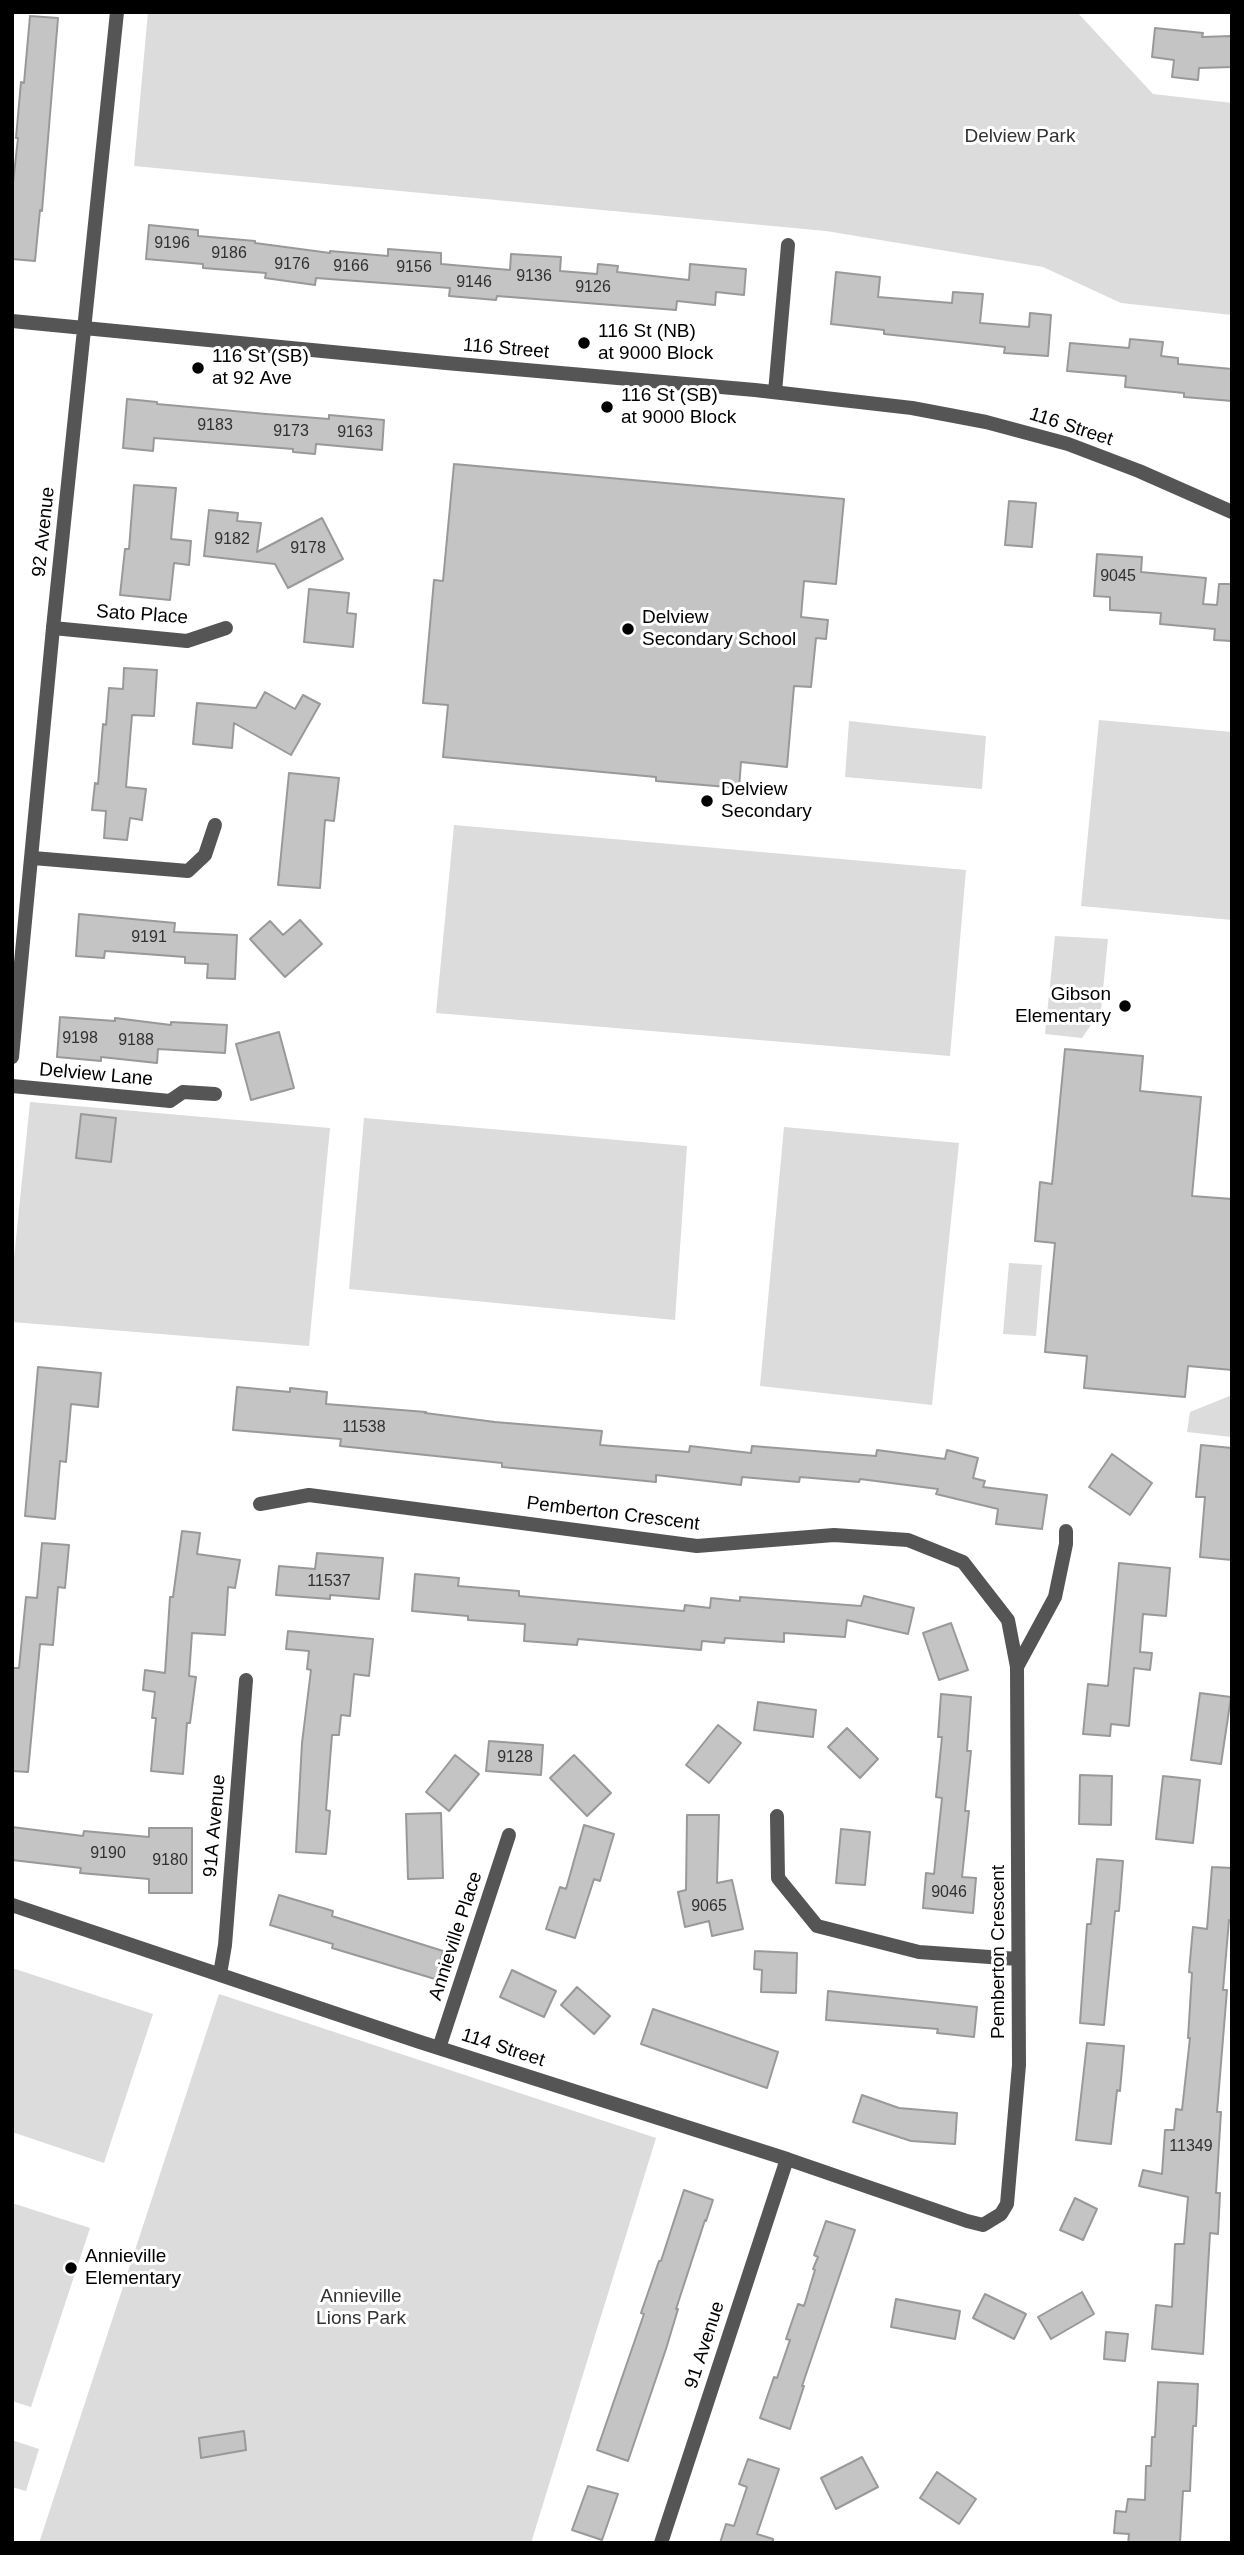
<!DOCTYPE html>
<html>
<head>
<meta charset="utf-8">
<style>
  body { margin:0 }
  #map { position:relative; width:1244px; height:2555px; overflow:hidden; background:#fff; font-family:Helvetica,sans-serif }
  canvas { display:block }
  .frame { position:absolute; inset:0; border:14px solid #000; pointer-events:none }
</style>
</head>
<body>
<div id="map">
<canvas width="1244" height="2555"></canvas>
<div class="frame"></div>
</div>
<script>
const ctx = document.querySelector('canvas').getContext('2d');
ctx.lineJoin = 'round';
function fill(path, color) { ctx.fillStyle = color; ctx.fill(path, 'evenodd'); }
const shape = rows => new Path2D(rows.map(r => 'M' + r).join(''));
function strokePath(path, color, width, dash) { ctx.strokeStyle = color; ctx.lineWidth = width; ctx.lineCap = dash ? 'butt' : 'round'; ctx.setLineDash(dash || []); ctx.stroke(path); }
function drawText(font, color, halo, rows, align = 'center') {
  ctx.font = font + ' Helvetica,sans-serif'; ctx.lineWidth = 6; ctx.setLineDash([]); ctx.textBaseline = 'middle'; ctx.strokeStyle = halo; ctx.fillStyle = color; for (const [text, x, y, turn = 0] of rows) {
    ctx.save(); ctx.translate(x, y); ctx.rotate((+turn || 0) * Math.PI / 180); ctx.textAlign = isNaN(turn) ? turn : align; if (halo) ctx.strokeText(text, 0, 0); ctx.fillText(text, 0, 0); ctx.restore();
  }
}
const green = shape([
  [148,12,1077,12,1153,94,1232,103,1232,315,1121,303,1043,267,826,231,134,166],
  [1099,720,1232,732,1232,920,1081,906],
  [849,721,986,736,982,789,845,777],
  [454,825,966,870,950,1056,436,1013],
  [1055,936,1108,939,1101,1010,1082,1038,1045,1034],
  [30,1102,330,1128,309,1346,12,1322,12,1278],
  [364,1118,687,1146,675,1320,349,1289],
  [784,1127,959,1143,932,1405,760,1386],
  [1009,1263,1042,1265,1036,1336,1003,1334],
  [1232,1395,1232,1437,1187,1432,1190,1412],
  [12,1968,153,2014,104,2163,12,2132],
  [219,1994,656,2138,531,2543,39,2543],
  [12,2203,90,2228,31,2407,12,2401],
  [12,2440,39,2449,26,2491,12,2487]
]);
const building = shape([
  [30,16,58,18,42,211,40,210,35,261,12,259,12,192,18,138,16,138,21,82,24,83,30,16],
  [1155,28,1203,33,1202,37,1232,36,1232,67,1199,68,1198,80,1172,77,1174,60,1152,57,1155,28],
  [149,225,198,230,198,236,255,241,255,243,330,253,330,251,388,256,388,249,441,253,441,264,510,270,511,254,561,257,560,271,597,274,598,264,618,266,617,272,689,280,690,264,746,269,744,295,716,292,715,305,677,301,676,310,497,296,496,300,449,296,450,288,316,278,315,285,265,278,266,273,203,268,203,264,146,259,149,225],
  [836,272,880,277,878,297,952,303,953,292,983,294,980,323,1029,327,1030,313,1051,315,1048,356,1004,353,1005,347,884,334,884,330,831,324,836,272],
  [1130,339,1163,342,1161,356,1178,358,1178,364,1232,369,1232,401,1184,397,1184,393,1125,387,1126,376,1067,371,1070,343,1129,348,1130,339],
  [127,399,157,402,157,404,266,414,329,419,329,415,384,420,382,450,316,444,315,454,293,452,293,449,154,438,153,451,123,448,127,399],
  [454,464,844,499,836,584,804,581,801,617,828,620,826,639,816,638,811,687,794,686,787,767,741,762,739,788,656,781,656,777,443,757,448,705,423,703,434,580,443,581,454,464],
  [134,485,176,488,171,539,191,541,189,565,174,563,170,600,120,595,125,549,129,549,134,485],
  [1009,501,1036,503,1032,547,1005,545,1009,501],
  [209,510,238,513,237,521,261,523,257,552,322,518,343,559,288,588,275,564,204,556,209,510],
  [1097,554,1142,557,1141,572,1206,578,1203,604,1217,605,1219,584,1232,584,1232,641,1214,640,1215,629,1160,624,1161,613,1110,610,1110,597,1094,596,1097,554],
  [309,589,349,593,347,613,356,614,353,647,304,642,309,589],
  [124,668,157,670,154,716,132,715,126,787,146,789,142,820,130,818,127,840,104,838,106,811,92,810,95,783,98,784,103,724,106,725,109,688,123,689,124,668],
  [265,692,295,709,303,695,320,704,291,755,234,723,232,748,193,744,197,703,256,708,265,692],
  [289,773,339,778,334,821,325,820,320,888,278,885,289,773],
  [79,914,175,923,174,932,237,935,235,979,207,978,208,964,185,963,185,957,105,951,104,958,76,956,79,914],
  [300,920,322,944,285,977,250,939,270,921,283,935,300,920],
  [60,1017,115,1021,115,1018,171,1025,171,1022,227,1025,225,1053,158,1049,157,1063,101,1057,101,1061,57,1057,60,1017],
  [279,1032,294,1088,251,1100,236,1044,279,1032],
  [1065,1049,1143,1056,1140,1091,1201,1097,1192,1196,1232,1199,1232,1370,1188,1366,1185,1397,1084,1388,1087,1356,1045,1352,1055,1243,1035,1241,1040,1182,1052,1184,1065,1049],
  [81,1114,116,1118,111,1162,76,1158,81,1114],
  [38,1367,101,1373,98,1407,71,1404,66,1462,60,1461,55,1519,25,1516,38,1367],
  [237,1387,290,1392,290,1388,327,1392,326,1404,426,1412,425,1413,495,1422,602,1431,600,1445,689,1452,690,1446,751,1453,752,1446,876,1456,877,1450,945,1459,947,1450,978,1458,973,1478,985,1481,983,1487,1047,1495,1042,1529,996,1524,998,1509,936,1494,938,1489,860,1479,859,1482,800,1477,799,1482,742,1477,741,1485,656,1475,656,1482,502,1467,502,1463,340,1446,341,1439,233,1430,237,1387],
  [1201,1445,1232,1448,1232,1560,1200,1557,1205,1497,1196,1497,1201,1445],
  [1112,1454,1152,1483,1130,1515,1089,1487,1112,1454],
  [182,1531,200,1533,197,1554,240,1560,235,1588,228,1587,225,1635,192,1633,189,1676,196,1677,190,1723,187,1723,183,1774,151,1771,156,1718,152,1718,155,1692,143,1690,145,1670,165,1673,170,1597,173,1597,182,1531],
  [42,1543,69,1545,65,1588,58,1587,53,1645,40,1644,28,1772,12,1771,12,1668,19,1668,26,1597,37,1598,42,1543],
  [317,1553,383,1558,379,1599,330,1595,330,1599,276,1595,279,1566,315,1569,317,1553],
  [1119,1563,1170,1568,1166,1616,1143,1614,1140,1652,1152,1653,1150,1670,1134,1668,1129,1726,1111,1724,1110,1736,1083,1734,1088,1684,1108,1686,1119,1563],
  [415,1574,459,1578,458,1586,519,1591,519,1596,684,1611,685,1605,710,1608,711,1598,740,1601,740,1597,861,1606,864,1596,914,1608,908,1634,847,1620,845,1637,784,1633,784,1642,725,1638,724,1643,702,1641,701,1650,578,1639,577,1645,524,1641,525,1624,468,1620,468,1616,412,1611,415,1574],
  [951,1623,968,1670,939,1680,923,1633,951,1623],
  [288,1631,373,1639,369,1676,354,1674,350,1716,341,1715,339,1735,332,1735,326,1810,330,1811,326,1854,296,1852,302,1743,311,1670,307,1669,309,1651,286,1649,288,1631],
  [1200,1693,1231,1697,1221,1764,1191,1760,1200,1693],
  [941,1694,971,1697,967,1751,971,1751,965,1811,969,1811,962,1877,976,1878,973,1913,923,1908,926,1873,934,1874,942,1798,936,1797,942,1737,938,1737,941,1694],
  [758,1702,816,1710,813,1737,754,1730,758,1702],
  [718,1725,741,1743,709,1783,686,1765,718,1725],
  [847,1728,878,1759,860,1778,828,1747,847,1728],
  [489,1741,543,1745,541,1775,486,1771,489,1741],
  [455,1755,479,1774,449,1811,426,1792,455,1755],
  [574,1755,611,1793,587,1816,550,1778,574,1755],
  [1080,1775,1112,1776,1111,1825,1079,1824,1080,1775],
  [1163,1776,1200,1780,1193,1843,1156,1839,1163,1776],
  [441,1813,443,1878,408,1879,406,1814,441,1813],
  [687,1815,719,1815,717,1883,732,1880,743,1929,712,1936,709,1921,685,1927,678,1892,686,1890,687,1815],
  [584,1825,614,1834,600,1881,594,1879,575,1938,546,1929,560,1887,566,1889,584,1825],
  [12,1827,83,1836,84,1831,149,1837,149,1828,192,1828,192,1893,149,1893,149,1879,80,1873,81,1868,12,1860,12,1827],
  [841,1829,870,1832,865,1885,836,1883,841,1829],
  [1097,1859,1123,1861,1119,1911,1115,1911,1104,2025,1080,2023,1087,1924,1091,1924,1097,1859],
  [1212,1867,1232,1868,1232,1920,1229,1920,1223,1990,1227,1990,1217,2112,1221,2112,1216,2193,1220,2193,1218,2234,1210,2233,1203,2354,1152,2349,1156,2305,1172,2307,1175,2244,1184,2244,1188,2197,1139,2186,1143,2170,1162,2174,1165,2130,1174,2130,1176,2109,1182,2110,1190,2038,1188,2038,1192,1973,1189,1972,1193,1927,1207,1929,1212,1867],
  [279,1895,333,1911,332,1916,443,1951,435,1979,332,1948,333,1944,270,1925,279,1895],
  [755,1951,797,1953,796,1993,761,1992,762,1970,754,1969,755,1951],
  [512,1970,556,1991,544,2017,500,1997,512,1970],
  [577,1987,610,2016,594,2034,561,2005,577,1987],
  [828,1991,977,2007,974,2037,937,2033,938,2029,826,2020,828,1991],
  [653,2009,778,2052,767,2088,641,2044,653,2009],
  [1087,2043,1124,2046,1120,2091,1117,2090,1111,2144,1076,2140,1087,2043],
  [862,2095,899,2108,957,2113,955,2144,911,2141,853,2122,862,2095],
  [684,2190,713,2200,706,2221,705,2220,676,2309,678,2309,666,2349,628,2461,597,2450,644,2314,641,2313,659,2261,661,2261,684,2190],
  [1075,2198,1097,2209,1083,2240,1060,2230,1075,2198],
  [826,2221,855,2230,802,2386,804,2386,790,2429,760,2418,774,2377,777,2378,790,2340,786,2339,798,2304,804,2306,815,2270,813,2269,818,2257,814,2255,826,2221],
  [1082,2292,1094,2314,1051,2339,1038,2317,1082,2292],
  [985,2294,1026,2314,1014,2339,973,2318,985,2294],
  [896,2299,960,2311,955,2339,891,2327,896,2299],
  [1106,2332,1128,2334,1125,2361,1104,2359,1106,2332],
  [1158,2382,1198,2384,1196,2426,1193,2426,1190,2491,1183,2491,1180,2543,1128,2543,1129,2534,1114,2533,1116,2511,1126,2512,1128,2499,1145,2500,1146,2466,1151,2466,1152,2437,1155,2437,1158,2382],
  [244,2431,246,2450,201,2458,199,2438,244,2431],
  [862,2457,878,2487,836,2509,821,2478,862,2457],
  [748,2459,779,2469,757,2534,773,2539,773,2543,720,2543,726,2524,734,2526,747,2487,739,2484,748,2459],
  [937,2472,976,2499,959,2524,920,2498,937,2472],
  [588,2486,618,2494,602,2540,572,2530,588,2486]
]);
const minor = shape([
  [775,392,788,245],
  [53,628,187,641,226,628],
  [33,858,188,871,205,855,215,825],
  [12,1086,170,1101,183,1092,215,1094],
  [1017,1667,1055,1597,1066,1544,1066,1531],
  [777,1816,778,1878,817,1926,919,1952,1018,1959],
  [12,1905,420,2042,787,2159,967,2221,983,2225,1001,2214,1007,2204,1019,2065,1017,1667,1008,1620,963,1562,908,1540,834,1535,697,1546,309,1495,260,1504],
  [220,1974,225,1945,246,1680],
  [439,2048,509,1835],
  [661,2543,787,2159]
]);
const tertiary = shape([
  [12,321,446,363,755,390,912,408,986,422,1068,444,1139,471,1232,512],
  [12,1057,53,628,117,12]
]);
const markers = [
  [584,343,7,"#000"],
  [198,368,7,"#000"],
  [607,407,7,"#000"],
  [628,629,7,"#000"],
  [707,801,7,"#000"],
  [1125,1006,7,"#000"],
  [71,2268,7,"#000"]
];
const numberNames = [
  ["9196",172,244],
  ["9186",229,254],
  ["9176",292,265],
  ["9166",351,267],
  ["9156",414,268],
  ["9136",534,277],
  ["9146",474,283],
  ["9126",593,288],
  ["9183",215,426],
  ["9173",291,432],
  ["9163",355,433],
  ["9182",232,540],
  ["9178",308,549],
  ["9045",1118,577],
  ["9191",149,938],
  ["9198",80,1039],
  ["9188",136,1041],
  ["11538",364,1428],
  ["11537",329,1582],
  ["9128",515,1758],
  ["9190",108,1854],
  ["9180",170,1861],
  ["9046",949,1893],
  ["9065",709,1907],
  ["11349",1191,2147]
];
const parkNames = [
  ["Delview Park",1020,137],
  ["Annieville",361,2297],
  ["Lions Park",361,2319]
];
const poiNames = [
  ["116 St (NB)",598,332],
  ["at 9000 Block",598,354],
  ["116 St (SB)",212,357],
  ["at 92 Ave",212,379],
  ["116 St (SB)",621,396],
  ["at 9000 Block",621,418],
  ["Delview",642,618],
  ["Secondary School",642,640],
  ["Delview",721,790],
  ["Secondary",721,812],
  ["Gibson",1111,995,"right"],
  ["Elementary",1111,1017,"right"],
  ["Annieville",85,2257],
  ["Elementary",85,2279]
];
const streetNames = [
  ["116 Street",506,349,5],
  ["116 Street",1071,427,18],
  ["92 Avenue",44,532,-84],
  ["Sato Place",142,615,4],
  ["Delview Lane",96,1075,5],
  ["Pemberton Crescent",613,1514,7],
  ["91A Avenue",215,1826,-85],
  ["Annieville Place",456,1936,-72],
  ["Pemberton Crescent",999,1952,-90],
  ["114 Street",503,2048,18],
  ["91 Avenue",705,2345,-72]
];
fill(green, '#dcdcdc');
fill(building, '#c4c4c4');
strokePath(building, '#999', 2);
strokePath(minor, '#555', 14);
strokePath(tertiary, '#555', 14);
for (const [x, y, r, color] of markers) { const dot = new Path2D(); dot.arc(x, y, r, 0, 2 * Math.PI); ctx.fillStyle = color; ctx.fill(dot); strokePath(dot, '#fff', 2.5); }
drawText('16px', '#313131', null, numberNames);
drawText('19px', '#333', '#fff', parkNames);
drawText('19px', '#000', '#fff', poiNames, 'left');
drawText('19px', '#000', '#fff', streetNames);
</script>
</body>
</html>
